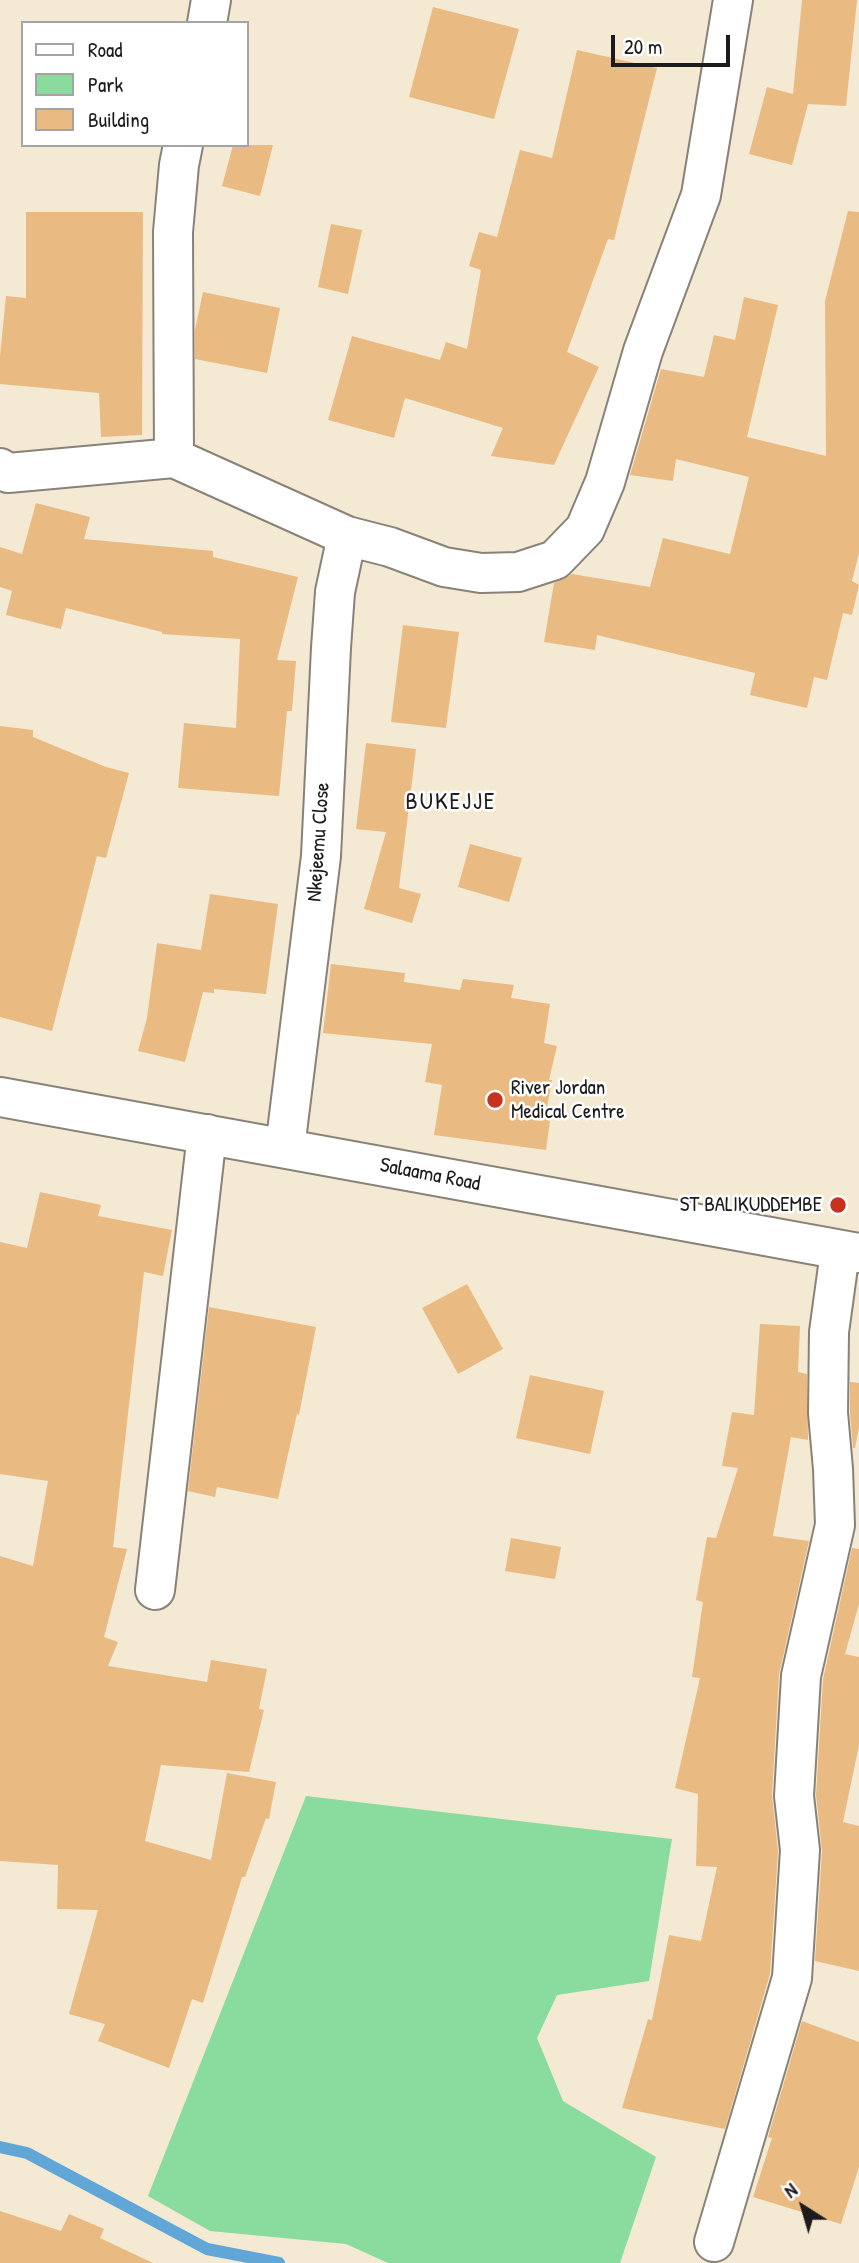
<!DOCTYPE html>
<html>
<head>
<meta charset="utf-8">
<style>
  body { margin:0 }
  #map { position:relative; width:859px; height:2263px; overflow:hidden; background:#f4e9d3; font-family:"Patrick Hand",sans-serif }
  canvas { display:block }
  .legend { position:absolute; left:21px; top:21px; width:228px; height:126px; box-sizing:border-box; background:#fff; border:2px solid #a4a4a4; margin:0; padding:9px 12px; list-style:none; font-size:21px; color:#1c1c1c }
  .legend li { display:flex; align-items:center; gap:14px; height:35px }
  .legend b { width:35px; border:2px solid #a4a4a4 }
  .north { position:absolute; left:768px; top:2172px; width:70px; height:70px; -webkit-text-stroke:5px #fff; paint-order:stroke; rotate:323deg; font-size:19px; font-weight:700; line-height:28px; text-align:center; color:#1c1c1c }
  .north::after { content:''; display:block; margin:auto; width:24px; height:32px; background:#1c1c1c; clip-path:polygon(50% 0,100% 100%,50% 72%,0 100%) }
  .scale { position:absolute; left:611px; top:35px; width:119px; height:32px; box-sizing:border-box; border:4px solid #1c1c1c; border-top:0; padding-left:9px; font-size:21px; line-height:24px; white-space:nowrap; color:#1c1c1c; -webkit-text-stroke:5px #fff; paint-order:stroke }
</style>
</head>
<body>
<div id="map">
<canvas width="859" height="2263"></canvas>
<ul class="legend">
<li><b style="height:9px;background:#fff"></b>Road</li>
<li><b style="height:19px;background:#89dc9d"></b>Park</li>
<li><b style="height:19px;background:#e9bb82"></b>Building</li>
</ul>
<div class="north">N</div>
<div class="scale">20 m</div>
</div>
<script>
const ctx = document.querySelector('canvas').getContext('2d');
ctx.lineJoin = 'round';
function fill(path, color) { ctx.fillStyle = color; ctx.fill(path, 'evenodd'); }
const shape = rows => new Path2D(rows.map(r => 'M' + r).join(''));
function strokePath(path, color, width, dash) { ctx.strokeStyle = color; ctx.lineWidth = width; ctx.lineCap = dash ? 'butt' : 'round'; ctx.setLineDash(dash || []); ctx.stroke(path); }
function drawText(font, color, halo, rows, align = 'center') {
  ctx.font = font + ' "Patrick Hand",sans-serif'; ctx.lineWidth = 5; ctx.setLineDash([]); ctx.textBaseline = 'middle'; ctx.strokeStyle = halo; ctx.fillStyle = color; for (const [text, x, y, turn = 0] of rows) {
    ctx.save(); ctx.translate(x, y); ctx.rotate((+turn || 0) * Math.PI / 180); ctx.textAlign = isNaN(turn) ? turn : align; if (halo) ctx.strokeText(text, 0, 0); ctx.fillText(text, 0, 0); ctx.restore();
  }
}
const green = shape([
  [306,1796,672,1839,649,1981,557,1995,537,2038,563,2101,656,2157,620,2263,388,2263,346,2244,210,2231,148,2196]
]);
const stream = shape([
  [0,2147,27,2153,207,2249,279,2263]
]);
const building = shape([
  [802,0,857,0,846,106,808,104,792,165,749,154,767,87,793,94],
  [433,7,519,29,494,119,409,97],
  [577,50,657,68,614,240,608,239,567,352,599,367,554,465,491,456,503,428,405,398,394,438,328,420,352,336,440,360,446,342,467,349,481,270,469,266,479,232,497,237,520,150,552,158],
  [233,145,273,145,260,196,222,186],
  [848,211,859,212,859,553,852,581,859,585,852,615,843,613,827,680,814,677,807,708,750,695,755,673,597,635,595,650,544,642,554,583,572,574,650,587,663,538,730,554,749,477,676,459,673,481,630,475,661,369,704,377,714,335,735,340,744,297,778,305,747,437,826,456,825,301],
  [26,212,143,212,142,435,101,437,99,393,0,384,0,356,6,296,26,298],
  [331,224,362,230,348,294,318,287],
  [203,292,280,308,267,373,195,359,195,330],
  [36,503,90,517,84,539,213,551,213,557,298,577,277,660,296,661,292,711,287,711,279,796,178,788,184,723,236,728,240,639,162,634,162,632,66,608,61,629,6,615,12,591,0,587,0,547,22,554],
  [403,625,459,632,446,728,391,722],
  [0,726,33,730,33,737,106,767,129,773,106,858,97,856,52,1031,0,1017],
  [366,743,416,749,399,888,421,894,412,923,364,909,386,832,356,829],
  [470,844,522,858,509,902,458,887],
  [210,894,278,904,266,994,214,989,214,993,203,992,185,1062,138,1051,147,1018,157,943,201,950],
  [331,964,405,973,404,982,460,990,463,979,514,985,511,998,550,1004,544,1043,557,1046,549,1080,552,1080,546,1113,551,1114,546,1150,434,1135,442,1085,425,1082,432,1044,323,1033],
  [40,1192,101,1205,98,1216,172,1230,163,1276,144,1272,113,1547,127,1549,104,1637,118,1642,108,1666,207,1682,211,1660,267,1669,259,1709,264,1710,249,1772,161,1765,145,1841,211,1860,227,1773,276,1782,269,1819,266,1818,245,1877,242,1877,203,2003,192,1999,169,2068,98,2041,105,2024,69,2014,98,1910,57,1909,58,1865,0,1861,0,1556,33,1566,48,1481,0,1474,0,1242,27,1248],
  [467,1284,503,1349,458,1374,422,1308],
  [209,1307,316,1327,299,1415,297,1414,278,1499,217,1487,215,1497,188,1491],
  [760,1324,800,1326,798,1372,807,1374,808,1440,791,1437,773,1536,809,1541,779,1675,772,1795,778,1851,770,1974,725,2129,622,2108,648,2019,652,2020,669,1935,701,1941,717,1867,696,1866,698,1794,675,1788,700,1678,692,1677,703,1602,696,1600,707,1537,716,1538,738,1468,722,1466,732,1412,754,1415],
  [530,1375,604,1391,590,1454,516,1438],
  [850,1382,859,1383,859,1427,855,1448,853,1448,850,1412],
  [511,1538,561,1547,555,1579,505,1571],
  [852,1548,859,1549,859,1604,845,1654,859,1657,859,1745,843,1822,859,1826,859,1971,815,1961,822,1851,816,1795,823,1679],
  [802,2021,859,2042,859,2167,841,2224,753,2197,772,2138,768,2137],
  [0,2211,61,2231,69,2214,104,2229,100,2238,153,2263,0,2263]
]);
const minor = shape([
  [207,23,211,0],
  [174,458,173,232,179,165,183,145],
  [0,468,8,473,174,458,347,536,390,547,444,567,481,573,518,572,555,560,585,529,605,482,643,351,701,195,733,0],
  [285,1148,321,856,331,648,335,592,347,536],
  [155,1590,207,1134],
  [714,2242,792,1978,800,1850,794,1796,801,1676,835,1525,833,1469,828,1413,829,1332,840,1252]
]);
const major = shape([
  [0,1097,859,1253]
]);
const markers = [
  [495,1100,9,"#c8321e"],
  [838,1205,9,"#c8321e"]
];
const streetNames = [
  ["Nkejeemu Close",319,842,-86],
  ["Salaama Road",430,1175,11]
];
const poiNames = [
  ["River Jordan",511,1088],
  ["Medical Centre",511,1112],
  ["ST BALIKUDDEMBE",822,1205,"right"]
];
const quarterNames = [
  ["BUKEJJE",451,803]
];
fill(green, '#89dc9d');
strokePath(stream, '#60a7d7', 12);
fill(building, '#e9bb82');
strokePath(minor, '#888278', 42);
strokePath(major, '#888278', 42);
strokePath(minor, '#fff', 38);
strokePath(major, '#fff', 38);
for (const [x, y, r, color] of markers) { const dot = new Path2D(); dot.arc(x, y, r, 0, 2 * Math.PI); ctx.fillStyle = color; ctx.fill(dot); strokePath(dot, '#fff', 2.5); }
drawText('21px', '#1c1c1c', '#fff', streetNames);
drawText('21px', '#1c1c1c', '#fff', poiNames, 'left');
ctx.letterSpacing = '2px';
drawText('24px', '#1c1c1c', '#fff', quarterNames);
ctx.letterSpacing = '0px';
</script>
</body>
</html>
